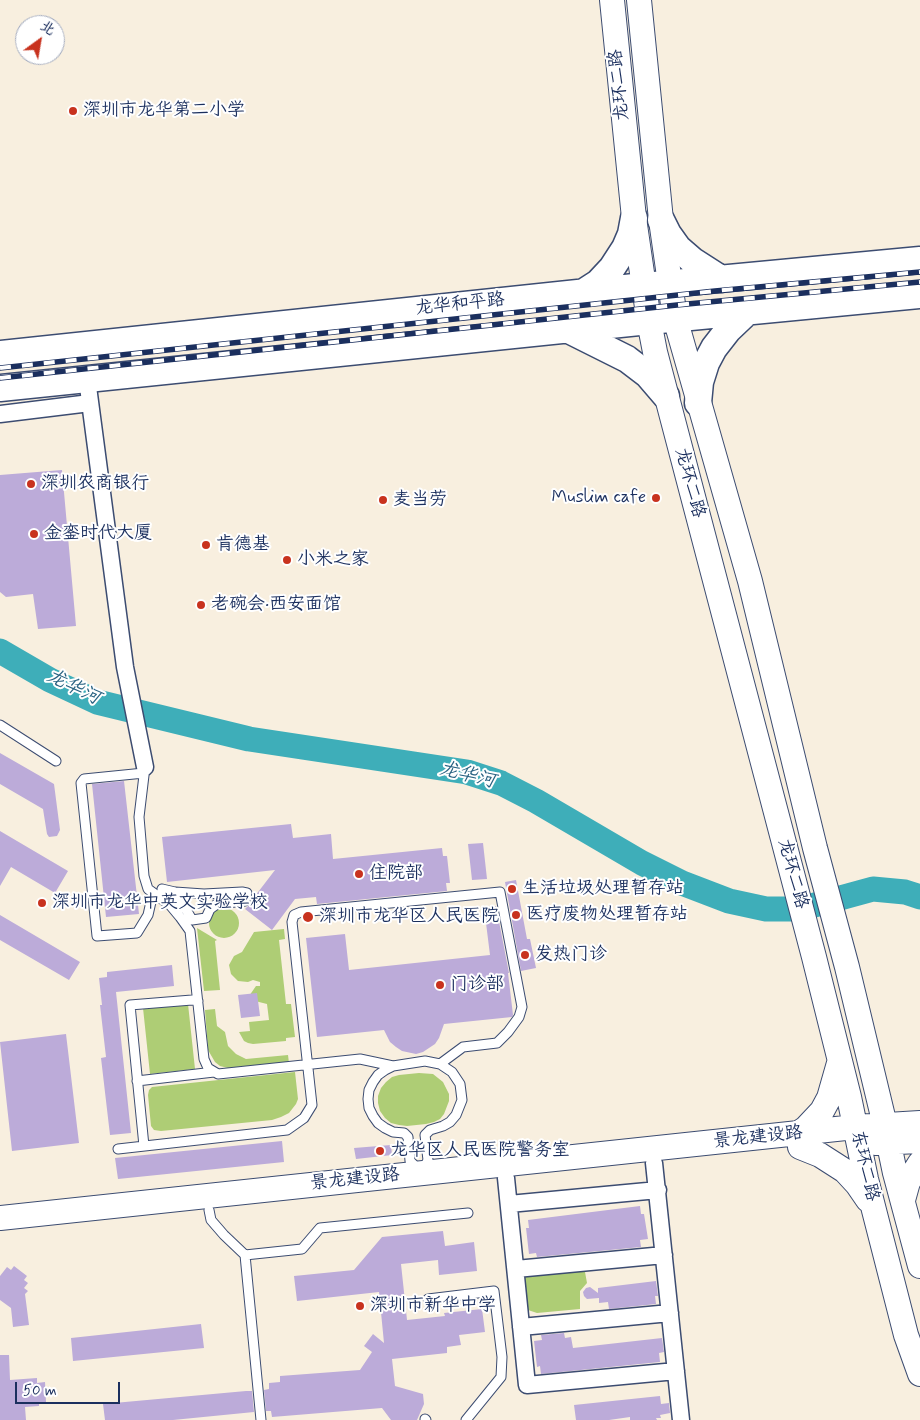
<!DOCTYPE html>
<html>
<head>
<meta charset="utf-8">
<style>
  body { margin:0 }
  #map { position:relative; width:920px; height:1420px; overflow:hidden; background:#f8efdf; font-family:Mynerve,"LXGW WenKai TC",sans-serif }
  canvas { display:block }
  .north { position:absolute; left:15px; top:15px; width:50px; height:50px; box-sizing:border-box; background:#fff; border:1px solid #a4acbf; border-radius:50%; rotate:32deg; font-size:14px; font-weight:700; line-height:20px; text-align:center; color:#1b2f5e }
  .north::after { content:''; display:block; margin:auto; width:18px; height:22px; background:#c8321e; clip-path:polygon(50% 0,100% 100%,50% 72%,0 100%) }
  .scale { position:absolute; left:15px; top:1382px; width:105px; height:22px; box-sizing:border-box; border:2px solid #1b2f5e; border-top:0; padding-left:6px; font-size:15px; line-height:18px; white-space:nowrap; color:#1b2f5e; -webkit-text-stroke:4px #fff; paint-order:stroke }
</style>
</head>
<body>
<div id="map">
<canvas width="920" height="1420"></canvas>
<div class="north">北</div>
<div class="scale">50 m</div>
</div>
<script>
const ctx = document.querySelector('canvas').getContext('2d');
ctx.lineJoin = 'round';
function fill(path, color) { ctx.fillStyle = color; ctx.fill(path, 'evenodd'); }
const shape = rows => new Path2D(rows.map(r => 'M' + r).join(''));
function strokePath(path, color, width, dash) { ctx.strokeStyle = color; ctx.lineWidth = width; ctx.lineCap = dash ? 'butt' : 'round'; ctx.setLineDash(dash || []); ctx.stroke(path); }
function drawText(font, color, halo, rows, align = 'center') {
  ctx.font = font + ' Mynerve,"LXGW WenKai TC",sans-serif'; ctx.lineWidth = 4; ctx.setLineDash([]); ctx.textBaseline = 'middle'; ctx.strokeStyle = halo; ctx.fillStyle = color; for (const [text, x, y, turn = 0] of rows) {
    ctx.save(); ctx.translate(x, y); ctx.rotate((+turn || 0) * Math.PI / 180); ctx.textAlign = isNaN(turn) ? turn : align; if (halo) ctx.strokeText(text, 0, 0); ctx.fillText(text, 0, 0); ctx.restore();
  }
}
const green = shape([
  '209 923a15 15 0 1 1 30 0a15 15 0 1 1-30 0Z',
  [197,928,217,940,215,941,220,990,204,991],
  [284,929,285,939,279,940,286,1004,291,1004,295,1037,286,1038,286,1041,253,1044,248,1043,244,1041,239,1032,250,1031,249,1022,269,1020,267,1004,247,999,256,986,260,986,260,982,253,980,248,982,238,981,231,974,229,965,234,956,242,952,254,932],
  [188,1004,195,1069,150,1074,143,1008],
  [215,1009,217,1026,225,1032,228,1046,236,1054,246,1059,288,1055,289,1063,237,1068,228,1068,220,1066,215,1062,208,1050,205,1010],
  [295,1072,298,1099,296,1104,289,1113,281,1117,272,1120,161,1131,154,1130,151,1126,148,1095,149,1090,152,1087],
  [419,1073,433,1074,443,1082,449,1094,449,1101,444,1114,440,1119,434,1122,426,1124,407,1126,399,1125,391,1123,385,1118,380,1111,378,1103,378,1096,381,1088,386,1082,392,1077,399,1075],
  [575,1266,585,1272,587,1283,580,1291,580,1309,537,1313,528,1310,525,1304,522,1272]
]);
const river = shape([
  [0,651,50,680,97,702,249,739,467,772,501,783,536,801,642,863,682,883,729,901,766,909,800,909,873,889,905,892,920,897]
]);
const building = shape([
  [62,470,76,626,38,629,33,594,6,597,0,592,0,475],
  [0,753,54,784,60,830,57,836,49,837,47,834,43,809,0,784],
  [124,781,139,914,106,917,92,784],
  [291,824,293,838,331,834,333,859,442,848,443,856,447,856,450,883,446,883,447,891,317,904,316,897,295,899,272,930,245,909,249,905,252,900,275,870,167,882,162,837],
  [0,831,68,871,55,893,11,867,0,886],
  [483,843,487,879,472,880,468,844],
  [516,880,527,939,530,939,536,968,521,971,505,882],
  [496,906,509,973,508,973,513,1015,512,1017,444,1024,439,1038,435,1044,423,1052,416,1054,402,1051,396,1047,390,1042,384,1030,317,1037,306,938,345,934,349,970,490,955,484,907],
  [0,915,80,962,69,980,0,940],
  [172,965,174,986,116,992,131,1133,110,1135,101,1058,106,1057,100,1005,102,1005,99,978,107,977,107,972],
  [257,993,260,1016,241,1018,238,995],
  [66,1034,79,1143,12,1151,0,1042],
  [282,1141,284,1162,118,1179,115,1158],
  [391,1145,392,1155,356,1159,354,1148],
  [640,1206,641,1214,644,1214,648,1239,640,1240,641,1247,537,1257,536,1253,529,1254,526,1228,529,1228,528,1220],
  [443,1231,445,1246,474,1242,477,1271,439,1275,438,1260,401,1264,407,1320,445,1316,444,1313,482,1309,485,1332,459,1335,461,1345,447,1347,447,1353,392,1359,395,1386,423,1394,424,1404,417,1420,391,1420,382,1408,272,1417,271,1411,266,1411,264,1390,269,1389,269,1383,280,1382,280,1376,360,1370,372,1352,364,1346,373,1334,384,1343,379,1292,297,1301,294,1276,354,1270,382,1237],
  [14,1266,27,1276,24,1280,28,1283,24,1288,28,1291,25,1294,29,1325,13,1327,11,1308,0,1300,0,1276,7,1267,11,1270],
  [656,1281,658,1296,655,1296,656,1304,609,1309,608,1302,599,1303,599,1298,587,1299,584,1296,583,1292,586,1288,590,1287,598,1293,598,1288],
  [201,1324,204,1348,73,1361,71,1338],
  [564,1333,565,1338,571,1337,573,1348,662,1338,664,1352,659,1353,660,1362,541,1374,540,1366,537,1367,534,1341,542,1340,541,1335],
  [0,1355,9,1355,10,1380,37,1378,37,1383,45,1382,46,1402,39,1402,39,1406,25,1407,26,1420,0,1420],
  [246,1391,252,1391,254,1412,173,1420,105,1420,103,1404],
  [660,1396,661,1404,669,1403,670,1413,660,1415,661,1418,656,1418,657,1420,630,1420,630,1417,609,1420,576,1420,574,1405]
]);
const service = shape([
  [0,725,56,761],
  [145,767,139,817,144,876,148,889,170,905,180,917,190,931,204,1059,208,1068,218,1074,360,1059,393,1066],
  [144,773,84,779,81,783,97,936,137,933,148,915,153,893],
  [162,889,175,892,204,894,242,892,247,893,245,901,217,904,210,909,206,918,192,920,187,911,176,899,162,889],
  [425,1061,440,1064,452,1072,460,1084,462,1100,456,1115,450,1122,443,1126,430,1130,425,1135,428,1160,422,1173,410,1161,408,1137,404,1133,393,1132,385,1128,378,1123,373,1116,369,1108,368,1099,369,1090,373,1082,378,1075,385,1070,393,1066,425,1061],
  [137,1081,214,1072],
  [144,1146,130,1005,192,1000,198,1001],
  [118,1149,287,1130,304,1118,312,1105,292,922,294,915,301,912,500,892,522,1007,519,1017,508,1032,497,1043,463,1047,440,1064],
  [209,1210,211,1220,224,1235,245,1255,302,1249,320,1228,468,1213],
  [245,1255,261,1420],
  [428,1299,494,1291,502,1357,501,1377,466,1420],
  [425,1419,426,1420]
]);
const minor = shape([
  [87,379,125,667,145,767],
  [0,414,90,403],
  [654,1163,681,1420],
  [506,1178,527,1385,676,1371],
  [509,1204,658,1190],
  [516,1269,664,1255],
  [521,1327,670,1313]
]);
const secondary = shape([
  [612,0,634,218,649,321,655,352,814,957,849,1097,866,1179,906,1335,920,1374],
  [639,0,661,220,675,318,750,581,815,848,847,967,885,1125,895,1173,920,1266],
  [797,1134,806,1128,822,1111,829,1098,839,1063],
  [875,1143,920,1141],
  [800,1147,820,1155,845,1171,857,1184,868,1200],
  [903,1200,908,1182,920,1163],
  [0,1218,855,1127,920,1123]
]);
const primary = shape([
  [661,220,668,234,678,248,693,261,721,279],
  [584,292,598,283,612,268,625,248,631,234,634,218],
  [569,330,627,359,648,375,666,396],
  [0,354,644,286,920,260],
  [0,388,649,321,920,295],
  [698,403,700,382,706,363,714,348,728,330,748,311]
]);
const rail = shape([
  [0,368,715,291,920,272],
  [0,378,677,305,920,282]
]);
const markers = [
  [73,111,5,"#c8321e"],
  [31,484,5,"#c8321e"],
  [656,498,5,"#c8321e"],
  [383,500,5,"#c8321e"],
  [34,534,5,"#c8321e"],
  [206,545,5,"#c8321e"],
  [287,560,5,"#c8321e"],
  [201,605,5,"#c8321e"],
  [359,874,5,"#c8321e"],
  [512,889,5,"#c8321e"],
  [42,903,5,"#c8321e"],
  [516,915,5,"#c8321e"],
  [308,917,6,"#c8321e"],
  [525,955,5,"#c8321e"],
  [440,985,5,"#c8321e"],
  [380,1151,5,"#c8321e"],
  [360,1306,5,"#c8321e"]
];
const streetNames = [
  ["龙环二路",620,85,-96],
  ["龙华和平路",460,305,-6],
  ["龙环二路",689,483,75],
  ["龙环二路",792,874,75],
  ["景龙建设路",758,1138,-6],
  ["东环二路",864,1166,77],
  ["景龙建设路",355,1180,-6]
];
const poiNames = [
  ["深圳市龙华第二小学",83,111],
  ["深圳农商银行",41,484],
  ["Muslim cafe",646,498,"right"],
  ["麦当劳",393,500],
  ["金銮时代大厦",44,534],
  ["肯德基",216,545],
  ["小米之家",297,560],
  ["老碗会·西安面馆",211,605],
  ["住院部",369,874],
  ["生活垃圾处理暂存站",522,889],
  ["深圳市龙华中英文实验学校",52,903],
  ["医疗废物处理暂存站",526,915],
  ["深圳市龙华区人民医院",319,917],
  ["发热门诊",535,955],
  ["门诊部",450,985],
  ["龙华区人民医院警务室",390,1151],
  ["深圳市新华中学",370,1306]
];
const waterNames = [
  ["龙华河",73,688,26],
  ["龙华河",467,776,14]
];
fill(green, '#aecd75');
strokePath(river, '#3eaeb9', 25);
fill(building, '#bcabd9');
strokePath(service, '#3c4c71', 11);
strokePath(minor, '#3c4c71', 19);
strokePath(secondary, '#3c4c71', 26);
strokePath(primary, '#3c4c71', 29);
strokePath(service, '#fff', 9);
strokePath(minor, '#fff', 16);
strokePath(secondary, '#fff', 24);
strokePath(primary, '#fff', 26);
strokePath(rail, '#1b2f5e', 5.5);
strokePath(rail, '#fff', 4, [11]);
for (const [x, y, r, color] of markers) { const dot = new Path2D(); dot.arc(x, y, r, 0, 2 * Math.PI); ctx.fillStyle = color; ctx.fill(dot); strokePath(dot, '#fff', 2); }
drawText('18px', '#1b2f5e', '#fff', streetNames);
drawText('18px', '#1b2f5e', '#fff', poiNames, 'left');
drawText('italic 19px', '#296282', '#fff', waterNames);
</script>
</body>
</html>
